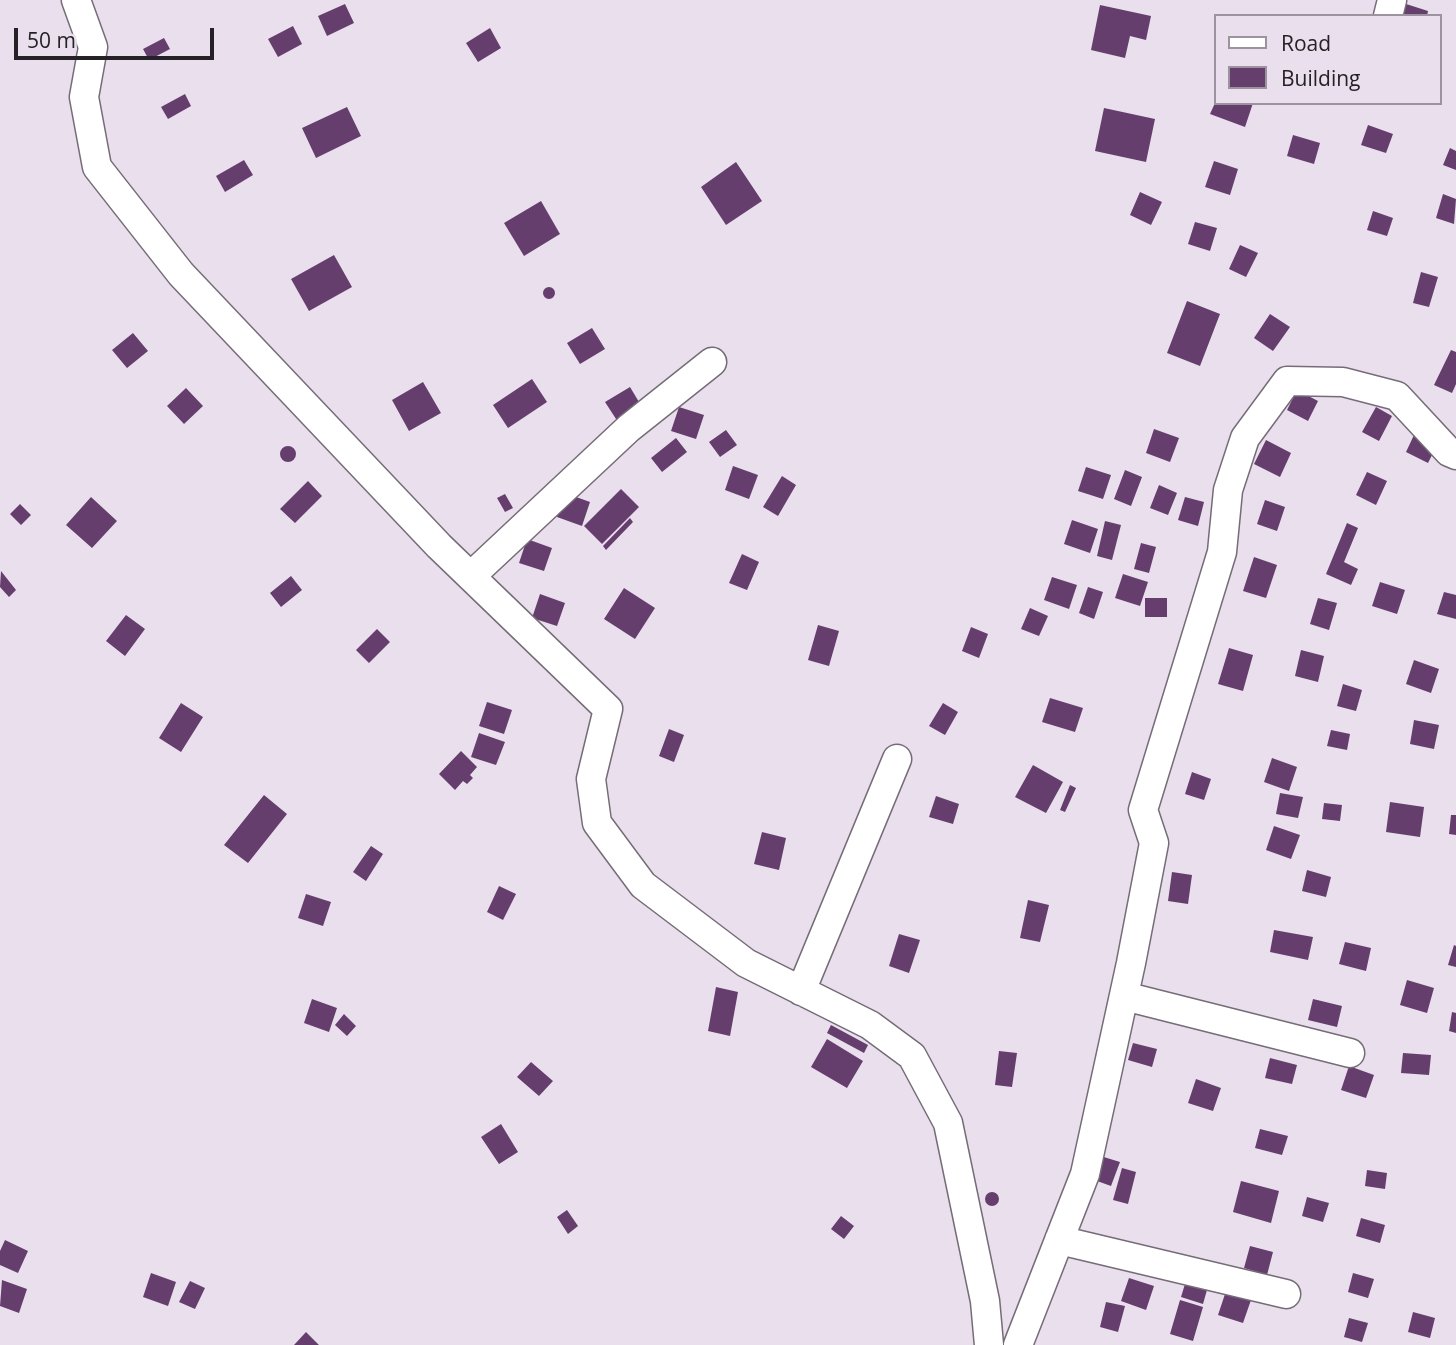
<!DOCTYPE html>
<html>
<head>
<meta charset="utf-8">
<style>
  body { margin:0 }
  #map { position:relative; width:1456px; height:1345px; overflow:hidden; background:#eadfed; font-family:"Open Sans",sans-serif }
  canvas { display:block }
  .legend { position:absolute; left:1214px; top:14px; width:228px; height:91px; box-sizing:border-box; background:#eadfed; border:2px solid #9b939d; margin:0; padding:9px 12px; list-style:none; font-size:21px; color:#252126 }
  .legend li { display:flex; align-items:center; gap:14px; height:35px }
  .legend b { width:35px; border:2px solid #9b939d }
  .scale { position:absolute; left:14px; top:28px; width:200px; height:32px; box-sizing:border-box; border:4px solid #252126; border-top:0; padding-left:9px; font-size:21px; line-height:24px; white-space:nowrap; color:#252126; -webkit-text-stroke:5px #eadfed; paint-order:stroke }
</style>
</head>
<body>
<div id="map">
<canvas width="1456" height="1345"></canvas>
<ul class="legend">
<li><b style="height:9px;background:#fff"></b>Road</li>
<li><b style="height:19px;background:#653e6e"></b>Building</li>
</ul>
<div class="scale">50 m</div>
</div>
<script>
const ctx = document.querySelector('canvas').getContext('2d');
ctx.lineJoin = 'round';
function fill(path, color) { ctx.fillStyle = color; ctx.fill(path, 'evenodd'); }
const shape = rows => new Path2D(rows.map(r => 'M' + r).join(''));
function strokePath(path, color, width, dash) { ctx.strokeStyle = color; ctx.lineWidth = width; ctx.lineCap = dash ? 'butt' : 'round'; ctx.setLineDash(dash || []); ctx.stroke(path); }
const building = shape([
  [1403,3,1428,11,1427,16,1399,16],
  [345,4,354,23,327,36,318,16],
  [1100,5,1151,16,1146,40,1130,36,1125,58,1091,50],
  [293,26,302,44,278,57,268,39],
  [490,28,501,48,478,62,466,43],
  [164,38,170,49,149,60,143,49],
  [185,94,191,106,168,119,161,107],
  [1215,103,1253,103,1245,127,1210,114],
  [347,107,361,136,316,158,302,128],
  [1104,108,1155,119,1146,162,1095,151],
  [1368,125,1393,134,1386,153,1361,145],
  [1293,135,1320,143,1314,164,1287,156],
  [1450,148,1456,151,1456,170,1443,165],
  [244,160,253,175,225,192,216,176],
  [1214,161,1238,169,1230,195,1205,187],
  [736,162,762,201,726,225,701,187],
  [1140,192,1162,202,1151,225,1130,215],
  [1443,194,1456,199,1454,224,1436,218],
  [541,201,560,234,524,256,504,223],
  [1373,211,1393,218,1387,236,1367,230],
  [1195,222,1217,228,1210,251,1188,244],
  [1240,245,1258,253,1246,277,1229,269],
  [334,255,352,287,309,311,291,279],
  [1421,272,1438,277,1429,307,1413,303],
  '543 293a6 6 0 1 1 12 0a6 6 0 1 1-12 0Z',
  [1187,301,1220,314,1200,366,1167,353],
  [1270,314,1290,327,1273,351,1254,338],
  [592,328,605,349,580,364,567,343],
  [133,333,148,351,127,368,112,350],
  [1451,350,1456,352,1456,384,1452,393,1434,385],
  [532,379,547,402,508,428,493,405],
  [423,382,441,413,409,431,392,400],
  [630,387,642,407,618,422,605,402],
  [186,388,203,406,184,424,167,406],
  [1297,390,1318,401,1308,421,1287,410],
  [679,407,704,415,696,439,671,431],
  [1376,407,1392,416,1379,441,1362,432],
  [1154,429,1179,438,1170,462,1146,453],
  [726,430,737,445,720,457,709,442],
  [1414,435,1436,447,1428,463,1406,452],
  [676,438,687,452,662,472,651,458],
  [1266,440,1291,453,1280,477,1254,464],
  '280 454a8 8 0 1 1 16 0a8 8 0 1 1-16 0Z',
  [733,466,758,475,749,499,725,490],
  [1086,467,1111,475,1103,499,1078,491],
  [1125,470,1142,477,1131,506,1114,499],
  [1367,472,1387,481,1376,505,1356,495],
  [782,476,796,485,778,516,763,507],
  [308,481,322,496,295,523,280,509],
  [1159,485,1177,493,1168,515,1150,508],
  [621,489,639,507,602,544,584,526],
  [565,493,590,502,582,526,557,517],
  [505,494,513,508,505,512,497,498],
  [91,497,117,521,92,548,66,525],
  [1185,497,1204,502,1198,526,1178,520],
  [1265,500,1285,507,1277,531,1257,524],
  [20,504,31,515,21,525,10,514],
  [630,518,633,522,606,550,603,546],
  [1072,520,1098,529,1090,553,1064,544],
  [1105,521,1121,525,1112,560,1097,556],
  [1347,523,1358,528,1344,562,1358,569,1351,585,1326,574],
  [527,539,552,548,544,571,519,563],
  [1141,543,1156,547,1149,573,1134,569],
  [742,554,759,562,747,590,729,583],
  [1254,557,1277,565,1266,598,1243,591],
  [1,571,16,590,9,597,0,587],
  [1123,574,1148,582,1140,606,1115,598],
  [291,576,302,590,281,607,270,593],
  [1052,577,1077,585,1069,609,1044,600],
  [1380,582,1405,590,1397,614,1372,606],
  [1088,587,1103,592,1094,619,1079,613],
  [624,588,655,608,635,639,604,619],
  [1444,592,1456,595,1456,619,1437,614],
  [540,594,565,603,557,626,532,618],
  [1145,598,1167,598,1167,617,1145,617],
  [1318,598,1337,603,1329,630,1310,624],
  [1030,608,1048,616,1039,636,1021,629],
  [126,615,145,629,125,656,106,641],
  [818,625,839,631,829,666,808,660],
  [971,627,988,634,979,658,962,651],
  [377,629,390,642,369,663,356,650],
  [1229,648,1253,655,1243,691,1218,684],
  [1301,650,1324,656,1318,682,1295,676],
  [1414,660,1439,669,1431,693,1406,684],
  [1343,684,1362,690,1356,711,1337,706],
  [1050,698,1083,708,1075,732,1042,722],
  [487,702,512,710,504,734,479,726],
  [181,703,203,717,181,752,159,738],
  [943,703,958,712,945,735,929,726],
  [1414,720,1439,725,1434,749,1410,744],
  [669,729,684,735,674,762,659,756],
  [1331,730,1350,734,1347,750,1327,746],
  [479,733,505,742,496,765,471,757],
  [461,751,477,767,470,775,473,778,467,784,463,781,455,790,439,774],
  [1272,758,1297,767,1289,791,1264,782],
  [1033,765,1063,782,1046,813,1015,797],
  [1192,772,1211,779,1204,800,1185,794],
  [1070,785,1076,788,1065,812,1060,810],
  [1280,793,1303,797,1298,818,1276,814],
  [264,795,287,814,248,863,224,845],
  [936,796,959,804,953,824,929,817],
  [1390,802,1424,807,1420,837,1386,832],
  [1324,803,1342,805,1340,821,1322,819],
  [1451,815,1456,815,1456,835,1449,834],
  [1274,826,1300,835,1291,859,1266,850],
  [762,832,786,838,779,870,754,864],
  [371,846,383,854,366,881,353,872],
  [1307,870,1331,877,1326,897,1302,891],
  [1172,872,1192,875,1188,904,1168,901],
  [499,886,516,894,503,920,487,912],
  [306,894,331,902,323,926,298,918],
  [1028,900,1049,905,1040,942,1020,938],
  [1274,930,1313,937,1308,960,1270,952],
  [899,934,920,940,909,973,889,966],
  [1345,942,1371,948,1366,971,1339,964],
  [1454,945,1456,946,1456,967,1448,965],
  [1407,980,1434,988,1427,1013,1400,1005],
  [716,987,738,992,730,1036,708,1031],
  [312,999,337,1008,329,1032,304,1023],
  [1313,999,1342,1006,1337,1027,1308,1020],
  [1452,1012,1456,1013,1456,1033,1449,1031],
  [344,1014,356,1026,347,1036,335,1025],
  [831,1025,868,1045,864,1053,827,1033],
  [827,1039,863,1061,847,1088,811,1067],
  [1133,1043,1157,1049,1152,1067,1128,1060],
  [999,1051,1017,1053,1012,1087,995,1085],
  [1403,1053,1431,1055,1429,1075,1401,1073],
  [1270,1058,1297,1065,1292,1084,1265,1078],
  [531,1062,553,1081,539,1096,517,1077],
  [1349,1066,1374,1075,1366,1098,1341,1090],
  [1196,1079,1221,1088,1213,1111,1188,1103],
  [501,1124,518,1152,499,1164,481,1137],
  [1260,1129,1288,1136,1282,1155,1255,1148],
  [1094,1154,1120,1162,1111,1186,1086,1177],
  [1122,1168,1136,1172,1128,1204,1113,1200],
  [1367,1170,1387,1173,1385,1189,1365,1186],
  [1241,1181,1279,1191,1271,1223,1233,1212],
  '985 1199a7 7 0 1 1 14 0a7 7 0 1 1-14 0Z',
  [1307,1197,1329,1203,1323,1222,1302,1216],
  [567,1210,578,1226,568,1234,557,1217],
  [841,1216,854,1226,844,1239,831,1229],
  [1361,1218,1385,1225,1380,1243,1356,1236],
  [5,1240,28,1251,18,1273,0,1265,0,1251],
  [1250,1246,1273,1252,1267,1275,1244,1268],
  [151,1273,176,1282,168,1306,143,1297],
  [1353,1273,1374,1279,1368,1298,1348,1292],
  [1129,1278,1154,1286,1146,1310,1121,1301],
  [2,1280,27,1289,19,1313,0,1306],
  [190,1281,205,1288,195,1309,179,1302],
  [1185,1284,1207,1290,1203,1304,1181,1297],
  [1226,1291,1251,1300,1243,1323,1218,1315],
  [1180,1300,1203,1307,1193,1341,1170,1334],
  [1106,1302,1125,1306,1118,1332,1100,1327],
  [1413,1312,1435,1318,1430,1338,1408,1332],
  [1349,1318,1368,1323,1362,1342,1344,1337],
  [306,1332,319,1345,294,1345]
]);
const street = shape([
  [76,0,93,47,84,97,97,167,181,274,439,546,608,709,591,779,597,823,643,885,746,963,870,1025,912,1056,948,1123,985,1301,989,1345],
  [1388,16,1392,0],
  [471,576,629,428,712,362],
  [801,991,897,759],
  [1124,996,1350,1053],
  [1059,1240,1286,1294],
  [1018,1345,1085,1174,1131,963,1154,843,1143,810,1222,552,1228,490,1245,438,1287,381,1343,382,1397,396,1449,452,1456,455]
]);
fill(building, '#653e6e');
strokePath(street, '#766c78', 31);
strokePath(street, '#fff', 28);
</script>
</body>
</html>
